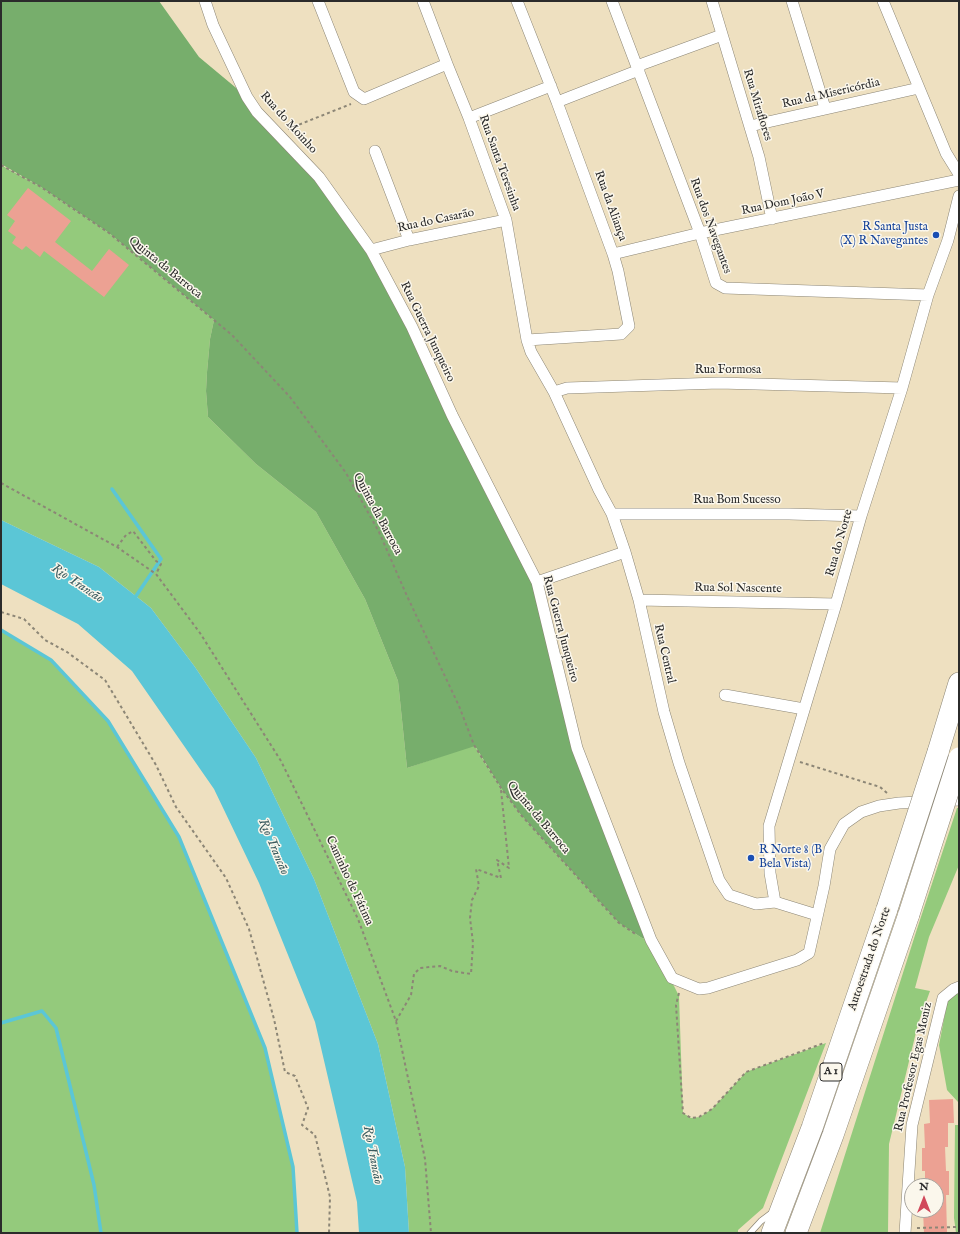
<!DOCTYPE html>
<html>
<head>
<meta charset="utf-8">
<style>
  body { margin:0 }
  #map { position:relative; width:960px; height:1234px; overflow:hidden; background:#eee0c0; font-family:"IM FELL English",serif }
  canvas { display:block }
  .frame { position:absolute; inset:0; border:2px solid #2b2b2b; pointer-events:none }
  .north { position:absolute; left:904px; top:1178px; width:40px; height:40px; box-sizing:border-box; background:#fbf7ec; border:1px solid #a8a59f; border-radius:50%; rotate:0deg; font-size:11px; font-weight:700; line-height:16px; text-align:center; color:#2b2b2b }
  .north::after { content:''; display:block; margin:auto; width:14px; height:18px; background:#d1495b; clip-path:polygon(50% 0,100% 100%,50% 72%,0 100%) }
</style>
</head>
<body>
<div id="map">
<canvas width="960" height="1234"></canvas>
<div class="frame"></div>
<div class="north">N</div>
</div>
<script>
const ctx = document.querySelector('canvas').getContext('2d');
ctx.lineJoin = 'round';
function fill(path, color) { ctx.fillStyle = color; ctx.fill(path, 'evenodd'); }
const shape = rows => new Path2D(rows.map(r => 'M' + r).join(''));
function strokePath(path, color, width, dash) { ctx.strokeStyle = color; ctx.lineWidth = width; ctx.lineCap = dash ? 'butt' : 'round'; ctx.setLineDash(dash || []); ctx.stroke(path); }
function drawText(font, color, halo, rows, align = 'center') {
  ctx.font = font + ' "IM FELL English",serif'; ctx.lineWidth = 3; ctx.setLineDash([]); ctx.textBaseline = 'middle'; ctx.strokeStyle = halo; ctx.fillStyle = color; for (const [text, x, y, turn = 0] of rows) {
    ctx.save(); ctx.translate(x, y); ctx.rotate((+turn || 0) * Math.PI / 180); ctx.textAlign = isNaN(turn) ? turn : align; if (halo) ctx.strokeText(text, 0, 0); ctx.fillText(text, 0, 0); ctx.restore();
  }
}
const green = shape([
  [1,165,41,187,109,233,214,320,210,339,207,372,206,391,208,417,256,464,316,512,365,599,398,681,407,768,474,745,501,788,521,815,619,923,642,938,651,940,679,996,683,1113,691,1118,700,1117,712,1109,746,1072,826,1043,763,1208,738,1230,738,1233,409,1233,405,1167,378,1044,314,879,256,758,195,667,151,608,99,567,1,520],
  [1,630,51,660,108,721,179,837,265,1048,293,1167,297,1233,1,1233],
  [957,808,959,808,959,865,929,937,915,988,930,991,918,1024,889,1144,888,1233,820,1233,917,929],
  [959,992,959,1233,956,1233,954,1218,955,1125,958,1125,958,1102,947,1090,939,1045,948,998]
]);
const forest = shape([
  [1,1,159,1,199,57,247,97,300,157,371,250,537,582,577,748,651,940,642,938,619,923,521,815,501,788,475,746,407,768,398,681,365,599,316,512,256,464,208,417,206,391,207,372,210,339,214,320,109,233,41,187,1,164]
]);
const water = shape([
  [1,520,99,567,151,608,195,667,256,758,314,879,378,1044,405,1167,409,1233,359,1233,357,1202,315,1022,259,883,214,789,132,671,78,624,1,584]
]);
const stream = shape([
  [112,489,161,559,136,596],
  [1,630,51,660,108,721,179,837,265,1048,293,1167,297,1233],
  [1,1023,42,1011,56,1028,94,1185,101,1233]
]);
const building = shape([
  [28,188,71,221,55,242,92,271,109,249,129,265,104,297,44,251,40,257,26,246,22,250,12,243,16,237,8,231,15,221,7,215],
  [953,1099,954,1123,948,1123,948,1147,945,1147,946,1171,949,1171,949,1195,946,1195,947,1233,924,1233,923,1210,936,1210,936,1186,925,1186,925,1171,922,1171,922,1148,925,1148,924,1124,930,1123,929,1100]
]);
const path = shape([
  [288,129,351,104],
  [1,165,41,187,109,233,232,335,290,397,346,473,379,532,407,596,459,706,474,745,501,788,521,815,619,923,637,935],
  [1,483,117,547,156,574,200,633,281,761,358,919,396,1021,425,1159,431,1233],
  [117,547,126,535,133,531,156,561,161,564,156,574],
  [1,612,24,619,45,640,67,652,105,680,156,765,176,807,226,878,249,929,274,1019,285,1072,295,1076,308,1108,302,1125,315,1135,330,1197,329,1233],
  [800,762,880,787,887,793],
  [679,993,676,1005,683,1113,691,1118,699,1117,712,1109,746,1072,824,1043],
  [396,1021,411,995,414,974,420,968,440,966,452,971,471,974,473,943,470,918,472,900,479,886,476,869,501,878,497,860,509,868,501,790],
  [917,1228,957,1227,959,1225]
]);
const lane = shape([
  [750,1233,761,1221,773,1212]
]);
const street = shape([
  [205,1,213,25,247,97,257,112,319,177,371,250,412,327,452,415,537,582,577,748,651,940,672,978,699,989,708,988,797,960,809,953,824,886,830,849,844,824,861,812,879,806,899,803,959,800],
  [318,1,354,92,364,99,447,64],
  [423,1,447,64,469,118,506,220,527,340,531,352,554,392,599,490,612,514,625,552,639,600,664,712,679,763,719,880,729,895,756,904,775,902,817,915],
  [517,1,557,102,613,254,618,271,629,326,621,334,527,340],
  [612,1,700,233,716,283,725,288,928,295],
  [712,1,759,157,772,219],
  [792,1,825,108],
  [883,1,946,153,959,174],
  [637,66,722,35],
  [557,102,639,70],
  [469,118,551,86],
  [750,126,919,88],
  [375,151,409,240],
  [371,250,409,240,506,220],
  [613,254,700,233,959,180],
  [554,392,567,388,719,383,902,388],
  [612,514,789,514,861,516],
  [537,582,625,552],
  [639,600,836,604],
  [725,695,804,709],
  [775,902,770,873,769,826,836,604,861,516,902,388,928,295,948,240,959,196],
  [905,1233,912,1125,943,998,954,989,959,987]
]);
const highway = shape([
  [938,752,959,683],
  [772,1233,812,1128,887,909],
  [796,1233,833,1135,909,914]
]);
const highwayBridge = shape([
  [887,909,938,752],
  [909,914,959,758]
]);
const markers = [
  [936,235,4,"#1a4fb4"],
  [751,858,4,"#1a4fb4"]
];
const shields = [
  [831,1072,22]
];
const shieldNames = [
  ["A 1",831,1072]
];
const streetNames = [
  ["Rua da Misericórdia",831,94,-13],
  ["Rua Miraflores",757,105,73],
  ["Rua do Moinho",288,123,48],
  ["Rua Santa Teresinha",499,163,70],
  ["Rua Dom João V",783,203,-12],
  ["Rua da Aliança",610,206,70],
  ["Rua do Casarão",436,221,-12],
  ["Rua dos Navegantes",710,226,70],
  ["Quinta da Barroca",165,268,39],
  ["Rua Guerra Junqueiro",427,332,64],
  ["Rua Formosa",728,371],
  ["Rua Bom Sucesso",737,501],
  ["Quinta da Barroca",377,514,62],
  ["Rua do Norte",840,543,-74],
  ["Rua Sol Nascente",738,589,1],
  ["Rua Guerra Junqueiro",560,629,75],
  ["Rua Central",664,654,77],
  ["Quinta da Barroca",538,818,50],
  ["Caminho de Fátima",349,881,65],
  ["Autoestrada do Norte",870,959,-71],
  ["Rua Professor Egas Moniz",914,1067,-77]
];
const transitNames = [
  ["R Santa Justa",928,228],
  ["(X) R Navegantes",928,242],
  ["R Norte 8 (B",759,851,"left"],
  ["Bela Vista)",759,865,"left"]
];
const waterNames = [
  ["Rio Trancão",77,584,34],
  ["Rio Trancão",273,847,67],
  ["Rio Trancão",372,1155,79]
];
fill(green, '#94ca7c');
fill(forest, '#77ae6c');
fill(water, '#5bc6d6');
strokePath(stream, '#5bc6d6', 3.5);
fill(building, '#eca193');
strokePath(lane, '#8c8676', 7);
strokePath(street, '#8c8676', 12);
strokePath(highway, '#8c8676', 22);
strokePath(path, '#8c8676', 2, [3, 3]);
strokePath(lane, '#fff', 5.5);
strokePath(street, '#fff', 11);
strokePath(highway, '#fff', 21);
strokePath(highwayBridge, '#8c8676', 22, []);
strokePath(highwayBridge, '#fff', 21);
for (const [x, y, r, color] of markers) { const dot = new Path2D(); dot.arc(x, y, r, 0, 2 * Math.PI); ctx.fillStyle = color; ctx.fill(dot); strokePath(dot, '#fbf7ec', 1.5); }
for (const [x, y, w] of shields) { const box = new Path2D(); box.roundRect(x - w / 2, y - 9, w, 18, 3); ctx.fillStyle = '#fbf7ec'; ctx.fill(box); strokePath(box, '#2b2b2b', 1); }
drawText('bold 11px', '#2b2b2b', null, shieldNames);
drawText('12px', '#2b2b2b', '#fbf7ec', streetNames);
drawText('12px', '#164399', '#fbf7ec', transitNames, 'right');
drawText('italic 13px', '#395a5e', '#fbf7ec', waterNames);
</script>
</body>
</html>
